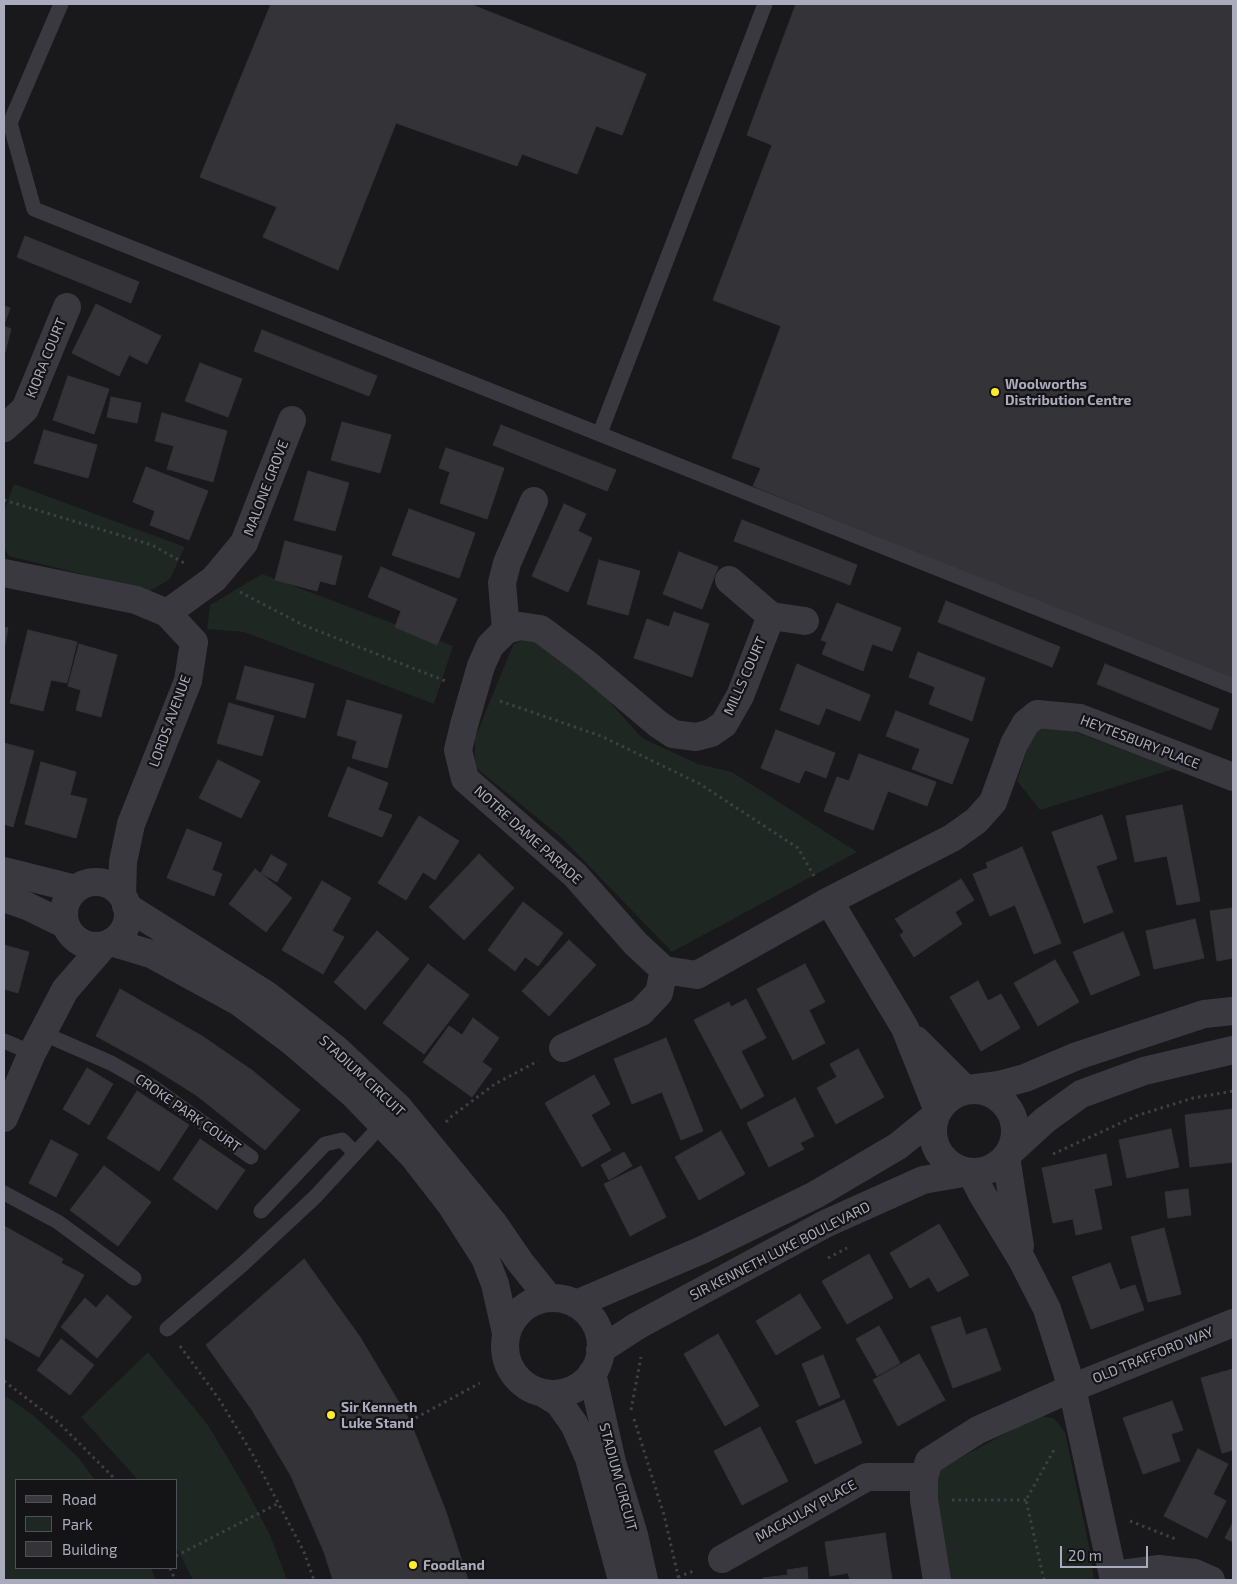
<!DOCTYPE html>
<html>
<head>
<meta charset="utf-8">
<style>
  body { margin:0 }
  #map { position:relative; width:1237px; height:1584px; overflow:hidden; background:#19181b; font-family:"Exo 2",sans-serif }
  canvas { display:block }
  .frame { position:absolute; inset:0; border:5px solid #aaabbc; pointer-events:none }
  .legend { position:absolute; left:15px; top:1479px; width:162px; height:90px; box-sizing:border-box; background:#141316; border:1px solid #505058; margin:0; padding:6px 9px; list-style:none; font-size:15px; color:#aaabbc }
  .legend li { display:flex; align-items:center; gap:10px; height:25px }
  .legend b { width:25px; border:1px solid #505058 }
  .scale { position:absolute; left:1060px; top:1546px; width:88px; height:22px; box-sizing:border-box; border:2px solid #aaabbc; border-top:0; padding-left:6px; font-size:15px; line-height:18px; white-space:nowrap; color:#aaabbc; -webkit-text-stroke:4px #141316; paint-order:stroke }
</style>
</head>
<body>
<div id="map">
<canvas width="1237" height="1584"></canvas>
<div class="frame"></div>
<ul class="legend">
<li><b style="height:6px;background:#3a3940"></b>Road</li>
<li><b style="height:14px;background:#1e2721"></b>Park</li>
<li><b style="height:14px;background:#343337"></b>Building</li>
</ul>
<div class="scale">20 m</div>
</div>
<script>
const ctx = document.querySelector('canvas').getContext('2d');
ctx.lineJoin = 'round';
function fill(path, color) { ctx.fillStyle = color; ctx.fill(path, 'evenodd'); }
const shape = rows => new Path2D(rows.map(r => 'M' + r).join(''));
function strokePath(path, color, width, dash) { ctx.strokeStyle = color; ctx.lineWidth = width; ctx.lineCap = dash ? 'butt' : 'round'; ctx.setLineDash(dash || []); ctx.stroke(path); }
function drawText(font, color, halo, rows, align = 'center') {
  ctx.font = font + ' "Exo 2",sans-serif'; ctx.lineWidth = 4.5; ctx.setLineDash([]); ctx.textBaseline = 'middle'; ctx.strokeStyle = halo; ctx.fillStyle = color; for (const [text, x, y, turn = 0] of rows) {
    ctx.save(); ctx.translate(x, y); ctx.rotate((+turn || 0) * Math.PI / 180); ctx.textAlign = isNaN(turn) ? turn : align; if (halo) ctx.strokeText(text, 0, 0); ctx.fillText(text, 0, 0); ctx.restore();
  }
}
const green = shape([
  [14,484,185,547,170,579,150,591,9,556,4,548,4,511],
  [262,574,453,646,434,704,244,632,207,629,210,605],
  [531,634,565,652,642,738,698,764,732,772,857,852,672,952,562,838,475,767,475,738,513,645],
  [1054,724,1174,769,1040,810,1017,781,1030,740,1040,728],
  [148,1352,208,1425,245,1487,270,1535,287,1580,193,1580,176,1547,176,1480,138,1480,81,1417],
  [4,1395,33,1415,78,1457,95,1480,16,1480,16,1568,151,1568,156,1580,4,1580],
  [1037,1416,1054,1418,1065,1432,1091,1556,1094,1580,948,1580,935,1483,940,1469]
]);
const building = shape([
  [271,4,470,4,646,74,622,135,596,126,577,174,522,154,517,166,396,123,338,270,263,237,277,207,200,177,271,4],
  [796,4,1233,4,1233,681,753,486,761,468,732,458,781,326,713,300,772,145,747,135,796,4],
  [25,236,139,282,131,303,17,257,25,236],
  [96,304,161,336,147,364,129,355,119,376,72,353,96,304],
  [4,306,10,308,4,325,4,306],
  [4,326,11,329,4,356,4,326],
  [262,330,377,376,369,396,254,351,262,330],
  [200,363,242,379,228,417,185,401,200,363],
  [68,376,109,389,94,434,53,420,68,376],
  [111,397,141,403,137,423,107,417,111,397],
  [162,413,227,431,213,482,167,469,174,446,155,441,162,413],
  [342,422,391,435,380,473,331,460,342,422],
  [501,425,616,470,607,491,493,445,501,425],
  [44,430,97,445,88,478,34,463,44,430],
  [446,448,504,468,487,519,440,503,450,472,439,468,446,448],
  [146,467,208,491,189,540,150,525,155,511,133,502,146,467],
  [308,471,349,483,335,531,294,520,308,471],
  [564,504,586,514,578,531,592,538,568,592,532,576,564,504],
  [409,509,475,533,459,578,392,555,409,509],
  [742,520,857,565,850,585,734,541,742,520],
  [285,541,342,556,335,585,320,581,317,591,275,580,285,541],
  [679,552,718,567,702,609,663,594,679,552],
  [599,560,640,571,628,615,587,604,599,560],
  [381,567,457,599,437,645,395,627,401,611,368,597,381,567],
  [946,601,1060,647,1052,667,938,622,946,601],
  [837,603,901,628,892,651,872,644,863,671,822,654,827,642,821,640,837,603],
  [674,612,709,624,692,677,634,658,647,619,669,627,674,612],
  [4,627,8,628,4,649,4,627],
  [28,630,77,642,67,683,51,680,43,711,10,703,28,630],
  [79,644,117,655,101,717,76,710,81,690,68,686,79,644],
  [918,652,985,678,972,721,929,704,935,687,909,677,918,652],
  [797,664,870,695,860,721,826,708,819,725,780,710,797,664],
  [1105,664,1219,709,1211,730,1097,684,1105,664],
  [245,666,314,684,305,718,236,699,245,666],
  [347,700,402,715,387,768,352,758,357,741,337,735,347,700],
  [229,703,274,716,262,756,217,743,229,703],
  [896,711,969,739,952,784,912,769,920,749,886,736,896,711],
  [776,730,835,753,826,778,805,770,799,783,761,768,776,730],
  [4,743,34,751,13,827,4,824,4,743],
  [859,754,936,782,927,806,888,791,873,830,824,811,837,777,849,781,859,754],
  [218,760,260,781,241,818,199,798,218,760],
  [41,762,76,772,70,795,87,799,76,838,25,824,41,762],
  [348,767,388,783,378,810,392,815,382,837,328,816,348,767],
  [1182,805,1200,901,1177,905,1167,856,1135,862,1126,816,1182,805],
  [1102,815,1117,859,1096,866,1113,912,1084,923,1052,832,1102,815],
  [419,816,459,841,435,880,423,872,406,900,378,883,419,816],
  [187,829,222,843,212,870,222,874,214,896,167,878,187,829],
  [1022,847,1061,943,1034,954,1015,905,990,916,973,874,988,868,986,863,1022,847],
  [479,854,514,888,464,940,429,907,479,854],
  [271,855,287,864,277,882,261,873,271,855],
  [255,869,292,898,266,932,229,904,255,869],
  [961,879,974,900,955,912,962,924,914,957,900,935,904,932,895,919,961,879],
  [322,881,351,898,332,931,344,937,323,974,282,950,322,881],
  [523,902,563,933,538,966,525,957,515,971,488,950,523,902],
  [1233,908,1233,958,1217,961,1210,911,1233,908],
  [1195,919,1204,958,1154,969,1146,931,1195,919],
  [377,931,409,959,365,1010,334,982,377,931],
  [1123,932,1140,975,1091,995,1073,952,1123,932],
  [569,940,596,965,549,1016,522,991,569,940],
  [4,945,29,952,18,993,4,989,4,945],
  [1055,960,1079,1002,1038,1026,1014,983,1055,960],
  [428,964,469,995,424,1054,383,1023,428,964],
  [805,964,825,1002,809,1010,825,1043,793,1060,757,989,805,964],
  [978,981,988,1001,1001,994,1020,1028,981,1051,950,997,978,981],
  [120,989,202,1036,253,1071,300,1110,265,1150,196,1095,145,1063,96,1036,120,989],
  [746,999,766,1038,741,1051,764,1096,741,1109,694,1020,729,1002,731,1007,746,999],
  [473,1018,499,1038,482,1062,492,1069,472,1097,423,1062,449,1026,462,1035,473,1018],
  [666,1038,703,1131,681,1140,662,1092,632,1104,614,1059,666,1038],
  [858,1049,884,1097,836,1124,817,1088,837,1077,830,1064,858,1049],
  [87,1068,113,1084,89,1125,63,1109,87,1068],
  [594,1075,610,1104,591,1115,611,1150,582,1167,545,1103,594,1075],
  [137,1091,189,1125,159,1171,107,1138,137,1091],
  [795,1098,814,1136,800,1143,804,1149,769,1167,747,1123,795,1098],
  [1233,1109,1233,1162,1190,1167,1185,1115,1233,1109],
  [1171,1129,1179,1167,1127,1178,1119,1140,1171,1129],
  [721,1131,745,1174,699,1200,675,1157,721,1131],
  [200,1139,245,1170,217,1210,173,1179,200,1139],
  [51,1140,78,1154,56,1197,29,1183,51,1140],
  [624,1152,632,1166,609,1180,601,1165,624,1152],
  [1106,1154,1112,1185,1094,1189,1102,1229,1076,1235,1073,1219,1053,1223,1042,1168,1106,1154],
  [104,1166,151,1202,118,1246,70,1210,104,1166],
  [641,1166,666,1217,630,1236,604,1184,641,1166],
  [1188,1189,1191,1215,1168,1218,1165,1192,1188,1189],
  [939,1224,969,1275,938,1292,929,1277,910,1288,890,1253,939,1224],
  [4,1226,63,1259,61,1263,84,1275,39,1357,4,1337,4,1226],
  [1164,1228,1181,1294,1148,1302,1131,1237,1164,1228],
  [869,1254,893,1298,847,1324,822,1281,869,1254],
  [304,1259,360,1337,410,1421,445,1509,468,1580,333,1580,324,1552,291,1476,252,1410,206,1345,304,1259],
  [1110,1263,1120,1290,1135,1285,1144,1310,1091,1329,1072,1277,1110,1263],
  [800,1294,821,1328,776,1355,756,1321,800,1294],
  [107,1295,132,1317,97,1358,61,1327,85,1298,96,1308,107,1295],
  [960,1317,966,1335,986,1328,1001,1370,953,1388,931,1327,960,1317],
  [879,1326,900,1363,877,1376,856,1339,879,1326],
  [718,1334,759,1406,725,1426,684,1354,718,1334],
  [61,1339,94,1365,70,1395,37,1370,61,1339],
  [919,1354,945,1400,898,1426,873,1380,919,1354],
  [823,1355,840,1397,819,1406,802,1364,823,1355],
  [1233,1369,1233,1450,1222,1453,1201,1378,1233,1369],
  [844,1400,862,1443,815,1464,796,1421,844,1400],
  [1172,1401,1183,1430,1171,1434,1180,1461,1143,1474,1123,1418,1172,1401],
  [760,1427,788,1481,742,1505,714,1451,760,1427],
  [1198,1449,1228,1464,1213,1494,1226,1501,1207,1538,1164,1516,1198,1449],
  [1233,1522,1233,1542,1225,1538,1233,1522],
  [885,1533,892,1580,850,1580,848,1573,830,1576,825,1542,885,1533],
  [807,1567,808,1580,763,1580,763,1578,788,1575,787,1570,807,1567]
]);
const path = shape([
  [4,500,152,545,186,564],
  [240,592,303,625,448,682],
  [500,701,601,736,700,784,798,848,814,876],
  [446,1122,452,1116,495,1084,538,1061],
  [1053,1154,1136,1116,1193,1098,1233,1091],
  [828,1258,847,1248],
  [180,1346,219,1399,253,1455,304,1552,314,1580],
  [4,1381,59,1423,116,1480],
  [631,1410,641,1357],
  [634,1419,664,1515,679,1580],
  [410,1421,480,1383],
  [952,1500,1026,1500],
  [1130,1521,1178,1540],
  [176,1556,279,1503],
  [170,1568,175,1580],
  [678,1577,696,1570],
  [1044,1580,1026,1500,1055,1448]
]);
const service = shape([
  [61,4,10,123,34,209,1233,686],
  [600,433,765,4],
  [42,1033,111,1063,153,1087,251,1157],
  [4,1041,32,1053],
  [4,1193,58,1222,134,1278],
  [261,1211,325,1144,342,1140,355,1153],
  [167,1329,242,1265,315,1197,386,1120]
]);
const minor = shape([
  [4,428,25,409,67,307],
  [4,573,136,600,167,613,194,642,188,681,131,824,123,862,122,896],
  [729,580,771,616,805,621],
  [167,613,214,579,244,543,292,420],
  [771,616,740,696,724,724,711,733,696,737,673,734,658,724,587,664,547,634,540,629,520,626,506,630,490,646,481,666,464,725,458,750,465,779,575,875,636,944,664,970,697,975,829,901,905,1028,938,1111],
  [506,630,502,583,507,563,534,501],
  [4,871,76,889],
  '64 914a32 32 0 1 1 64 0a32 32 0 1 1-64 0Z',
  [4,898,27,906,66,925],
  [829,901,952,838,976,821,993,802,1014,744,1026,723,1037,714,1080,718,1233,777],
  [126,906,267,995,336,1049,398,1107,494,1224,520,1262,549,1298],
  [111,942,151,954,239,1002,290,1040,354,1095,413,1156,451,1205,485,1258,495,1284,506,1333],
  [916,1040,966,1090],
  [563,1048,641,1012,659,993,664,970],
  [968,1089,999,1085,1025,1078,1077,1056,1204,1014,1233,1011],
  '933 1131a41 41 0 1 1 82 0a41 41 0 1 1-82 0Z',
  [4,1118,32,1053,65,990,104,945],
  [1008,1154,1045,1120,1081,1094,1144,1071,1233,1050],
  [1006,1157,1020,1246],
  [971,1172,982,1194,1022,1260,1047,1309,1072,1388,1114,1580],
  '505 1346a48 48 0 1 1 96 0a48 48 0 1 1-96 0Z',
  [576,1304,702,1250,815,1195,898,1146,936,1115],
  [600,1350,637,1326,825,1224,923,1180,969,1172],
  [592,1373,612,1462,634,1535,644,1580],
  [543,1393,559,1403,574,1424,589,1458,622,1580],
  [722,1559,867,1477,924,1477],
  [1114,1575,1159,1569,1195,1573,1211,1580],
  [937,1580,924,1500,924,1477,929,1461,978,1430,1072,1388,1233,1323]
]);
const markers = [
  [995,392,5,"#ffec2c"],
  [331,1415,5,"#ffec2c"],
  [413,1565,5,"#ffec2c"]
];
const streetNames = [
  ["KIORA COURT",46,358,-68],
  ["MALONE GROVE",266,488,-69],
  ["MILLS COURT",745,676,-66],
  ["LORDS AVENUE",170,721,-70],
  ["HEYTESBURY PLACE",1140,742,21],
  ["NOTRE DAME PARADE",528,835,42],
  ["STADIUM CIRCUIT",362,1076,43],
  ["CROKE PARK COURT",188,1113,35],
  ["SIR KENNETH LUKE BOULEVARD",780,1251,-27],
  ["OLD TRAFFORD WAY",1153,1355,-22],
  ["STADIUM CIRCUIT",618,1477,75],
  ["MACAULAY PLACE",806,1511,-29]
];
const poiNames = [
  ["Woolworths",1005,384],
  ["Distribution Centre",1005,400],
  ["Sir Kenneth",341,1407],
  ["Luke Stand",341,1423],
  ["Foodland",423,1565]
];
fill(green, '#1e2721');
fill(building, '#343337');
strokePath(building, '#343237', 1);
strokePath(path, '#3f3f47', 3, [2.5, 4]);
strokePath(service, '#3a3940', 15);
strokePath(minor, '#3a3940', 28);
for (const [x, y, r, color] of markers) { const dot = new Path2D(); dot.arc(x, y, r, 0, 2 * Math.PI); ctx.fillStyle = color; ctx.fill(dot); strokePath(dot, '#141316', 2); }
drawText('14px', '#aaabbc', '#141316', streetNames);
drawText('bold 14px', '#aaabbc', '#141316', poiNames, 'left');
</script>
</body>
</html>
